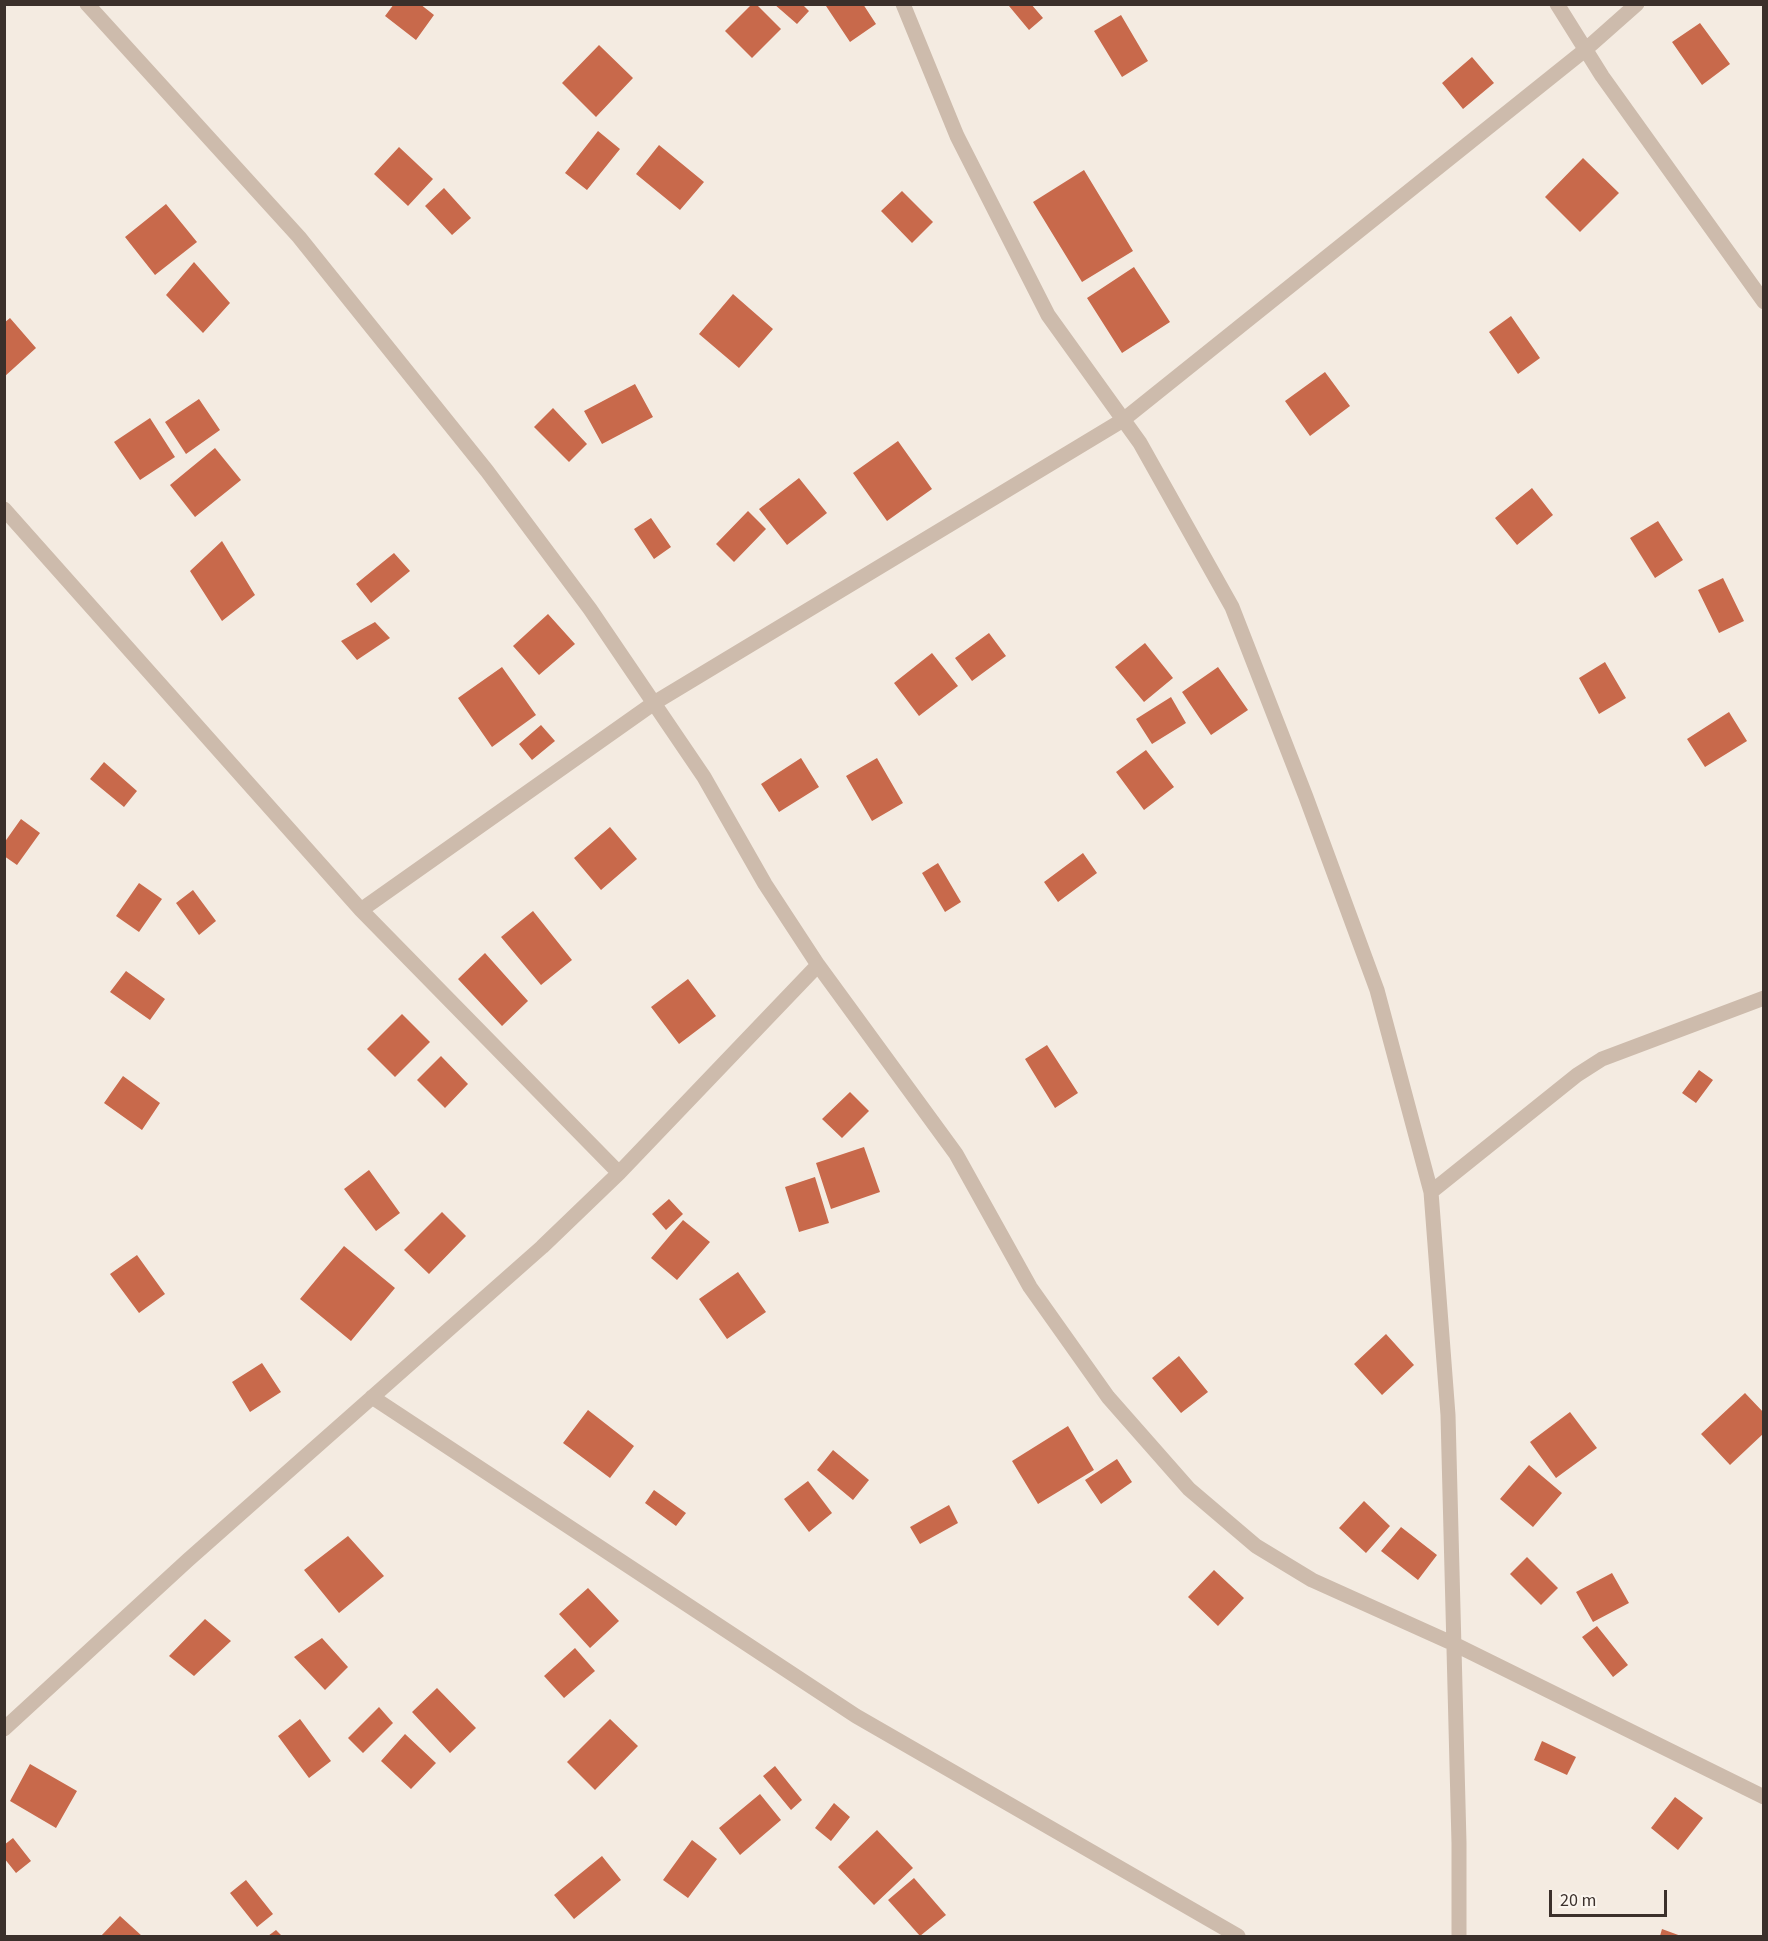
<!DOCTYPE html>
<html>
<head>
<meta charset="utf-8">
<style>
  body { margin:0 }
  #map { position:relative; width:1768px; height:1941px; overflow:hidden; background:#f4ebe1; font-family:"Source Sans 3",sans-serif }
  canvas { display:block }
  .frame { position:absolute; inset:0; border:6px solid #3b302b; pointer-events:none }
  .scale { position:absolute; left:1549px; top:1890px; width:118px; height:27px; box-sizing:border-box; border:3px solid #3b302b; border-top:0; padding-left:8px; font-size:18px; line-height:21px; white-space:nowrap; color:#3b302b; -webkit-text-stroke:4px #fbf5ee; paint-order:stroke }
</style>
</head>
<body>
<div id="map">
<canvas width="1768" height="1941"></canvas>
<div class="frame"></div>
<div class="scale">20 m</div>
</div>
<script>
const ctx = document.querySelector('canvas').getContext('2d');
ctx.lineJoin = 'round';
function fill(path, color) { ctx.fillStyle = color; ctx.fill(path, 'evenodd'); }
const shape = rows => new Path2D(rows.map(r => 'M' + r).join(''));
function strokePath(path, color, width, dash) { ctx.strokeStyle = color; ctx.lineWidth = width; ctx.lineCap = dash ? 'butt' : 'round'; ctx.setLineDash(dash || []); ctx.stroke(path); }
const building = shape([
  [394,4,420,4,434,15,416,40,385,16],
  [752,4,756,4,781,29,752,58,725,31],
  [774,4,802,4,809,11,797,24],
  [828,4,863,4,876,24,850,42,826,6],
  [1011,4,1031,4,1043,18,1029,30,1009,6],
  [1121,15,1148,61,1122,77,1094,31],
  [1700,23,1730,64,1702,85,1672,42],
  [599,45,633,78,596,117,562,83],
  [1472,57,1494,83,1463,109,1442,83],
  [598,131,620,149,587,190,565,173],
  [659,145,704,182,680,210,636,174],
  [399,147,433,179,408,206,374,174],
  [1583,158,1619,193,1580,232,1545,197],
  [1084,170,1133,251,1082,282,1033,202],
  [444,188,471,218,452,235,425,206],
  [902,191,933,222,912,243,881,211],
  [166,204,197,242,155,275,125,237],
  [194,262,230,303,203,333,166,295],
  [1134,267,1170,322,1122,353,1087,298],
  [733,294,773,329,739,368,699,334],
  [1511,316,1540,358,1518,374,1489,332],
  [10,318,36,348,4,377,4,323],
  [1325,372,1350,406,1310,436,1285,401],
  [635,384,653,417,602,444,584,411],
  [199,399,220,430,186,454,165,422],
  [553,408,587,444,569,462,534,427],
  [150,418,175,457,140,480,114,442],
  [898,441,932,489,887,521,853,473],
  [215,448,241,480,195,517,170,485],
  [799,478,827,513,787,545,759,509],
  [1532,488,1553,515,1517,545,1495,518],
  [748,511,766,529,734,562,716,544],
  [651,518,671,547,654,559,634,529],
  [1658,521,1683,560,1655,578,1630,538],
  [222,541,255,595,222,621,190,571],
  [394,553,410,571,371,603,356,584],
  [1723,578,1744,621,1719,633,1698,590],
  [548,614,575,644,539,675,513,646],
  [375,622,390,638,357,660,341,641],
  [989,633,1006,656,972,681,955,658],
  [1145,643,1173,678,1144,702,1115,667],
  [932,653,958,686,919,716,894,683],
  [1605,662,1626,698,1599,714,1579,678],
  [502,667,536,715,492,747,458,698],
  [1218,667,1248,710,1211,735,1182,692],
  [1171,697,1186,723,1152,744,1136,719],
  [1729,712,1747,741,1705,767,1687,739],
  [541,725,555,741,532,760,519,744],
  [1146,750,1174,787,1144,810,1116,772],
  [801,758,819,787,779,812,761,784],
  [877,758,903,803,872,821,846,776],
  [104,762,137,791,124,807,90,779],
  [21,819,40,833,17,865,4,856,4,843],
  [610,827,637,859,601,890,574,858],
  [1083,853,1097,873,1058,902,1044,882],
  [938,863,961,902,945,912,922,873],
  [139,883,162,899,139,932,116,916],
  [193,890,216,921,199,935,176,903],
  [533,911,572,960,541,985,501,937],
  [485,953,528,1001,502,1026,458,979],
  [126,971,165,999,150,1020,110,992],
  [688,979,716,1016,679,1044,651,1007],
  [402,1014,430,1042,395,1077,367,1049],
  [1047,1045,1078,1093,1055,1108,1025,1059],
  [441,1056,468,1084,445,1108,417,1080],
  [1699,1070,1713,1080,1696,1103,1682,1093],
  [123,1076,160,1103,142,1130,104,1103],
  [850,1092,869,1111,842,1138,822,1119],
  [864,1147,880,1192,831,1209,816,1163],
  [369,1170,400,1213,376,1231,344,1189],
  [815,1177,829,1223,799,1232,785,1187],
  [669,1199,683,1214,666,1230,652,1214],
  [442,1212,466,1236,429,1274,404,1250],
  [683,1220,710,1242,677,1280,651,1258],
  [344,1246,395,1288,351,1341,300,1299],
  [137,1255,165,1294,139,1313,110,1274],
  [738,1272,766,1312,727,1339,699,1299],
  [1386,1334,1414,1365,1382,1395,1354,1364],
  [1179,1356,1208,1392,1181,1413,1152,1378],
  [262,1363,281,1392,250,1412,232,1382],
  [1745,1393,1764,1413,1764,1433,1730,1465,1701,1434],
  [588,1410,634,1446,610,1478,563,1443],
  [1570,1412,1597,1448,1556,1478,1530,1442],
  [1068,1426,1094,1470,1038,1504,1012,1461],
  [833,1450,869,1480,853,1500,817,1470],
  [1117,1459,1132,1482,1101,1504,1085,1480],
  [1529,1465,1562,1493,1533,1527,1500,1499],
  [808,1481,832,1513,809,1532,784,1499],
  [654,1490,686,1513,676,1526,645,1503],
  [1364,1501,1390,1526,1366,1553,1339,1528],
  [949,1505,958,1523,920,1544,910,1527],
  [1401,1527,1437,1555,1418,1580,1381,1551],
  [348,1536,384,1576,339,1613,304,1570],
  [1527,1557,1558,1588,1541,1605,1510,1574],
  [1214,1570,1244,1598,1218,1626,1188,1597],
  [1612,1573,1629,1603,1593,1622,1576,1592],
  [588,1588,619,1621,590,1648,559,1614],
  [205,1619,231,1641,194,1676,169,1656],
  [1597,1626,1628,1665,1613,1677,1582,1637],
  [322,1638,348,1667,325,1690,294,1657],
  [575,1648,595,1671,564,1698,544,1676],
  [437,1688,476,1728,450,1753,412,1712],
  [379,1707,393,1723,363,1753,348,1738],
  [300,1719,331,1761,309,1778,278,1736],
  [610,1719,638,1746,595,1790,567,1762],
  [405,1734,436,1763,411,1789,381,1761],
  [1542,1741,1576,1757,1567,1775,1534,1760],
  [30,1764,77,1791,56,1828,10,1801],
  [775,1766,802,1800,791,1810,763,1776],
  [760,1794,781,1820,740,1855,719,1828],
  [1675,1797,1703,1818,1678,1850,1651,1828],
  [834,1803,850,1817,831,1841,815,1828],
  [877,1830,913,1868,874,1905,838,1867],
  [13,1838,31,1861,16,1873,4,1858,4,1845],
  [692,1840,717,1859,688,1898,663,1880],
  [602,1856,621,1880,574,1919,554,1895],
  [914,1878,946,1915,920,1936,888,1900],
  [246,1880,273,1914,257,1927,230,1893],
  [120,1916,142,1936,101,1936],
  [1662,1929,1681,1936,1660,1936],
  [276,1930,282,1936,268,1936]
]);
const street = shape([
  [87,4,299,237,487,471,590,609,704,777,765,884,818,965,956,1154,1030,1287,1108,1397,1189,1489,1256,1546,1312,1580,1454,1644,1764,1797],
  [903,4,957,136,1048,315,1140,443,1232,607,1306,797,1377,990,1431,1192,1448,1415,1459,1843,1459,1936],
  [1557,4,1602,76,1764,302],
  [4,509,361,910,619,1173],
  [361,910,654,703,1123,420,1585,50,1637,4],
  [1431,1192,1577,1075,1602,1059,1764,998],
  [372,1397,856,1716,1238,1936],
  [4,1729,188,1560,542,1247,619,1173,818,965]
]);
fill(building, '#c8694b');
strokePath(street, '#cdbbac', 15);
</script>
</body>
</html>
